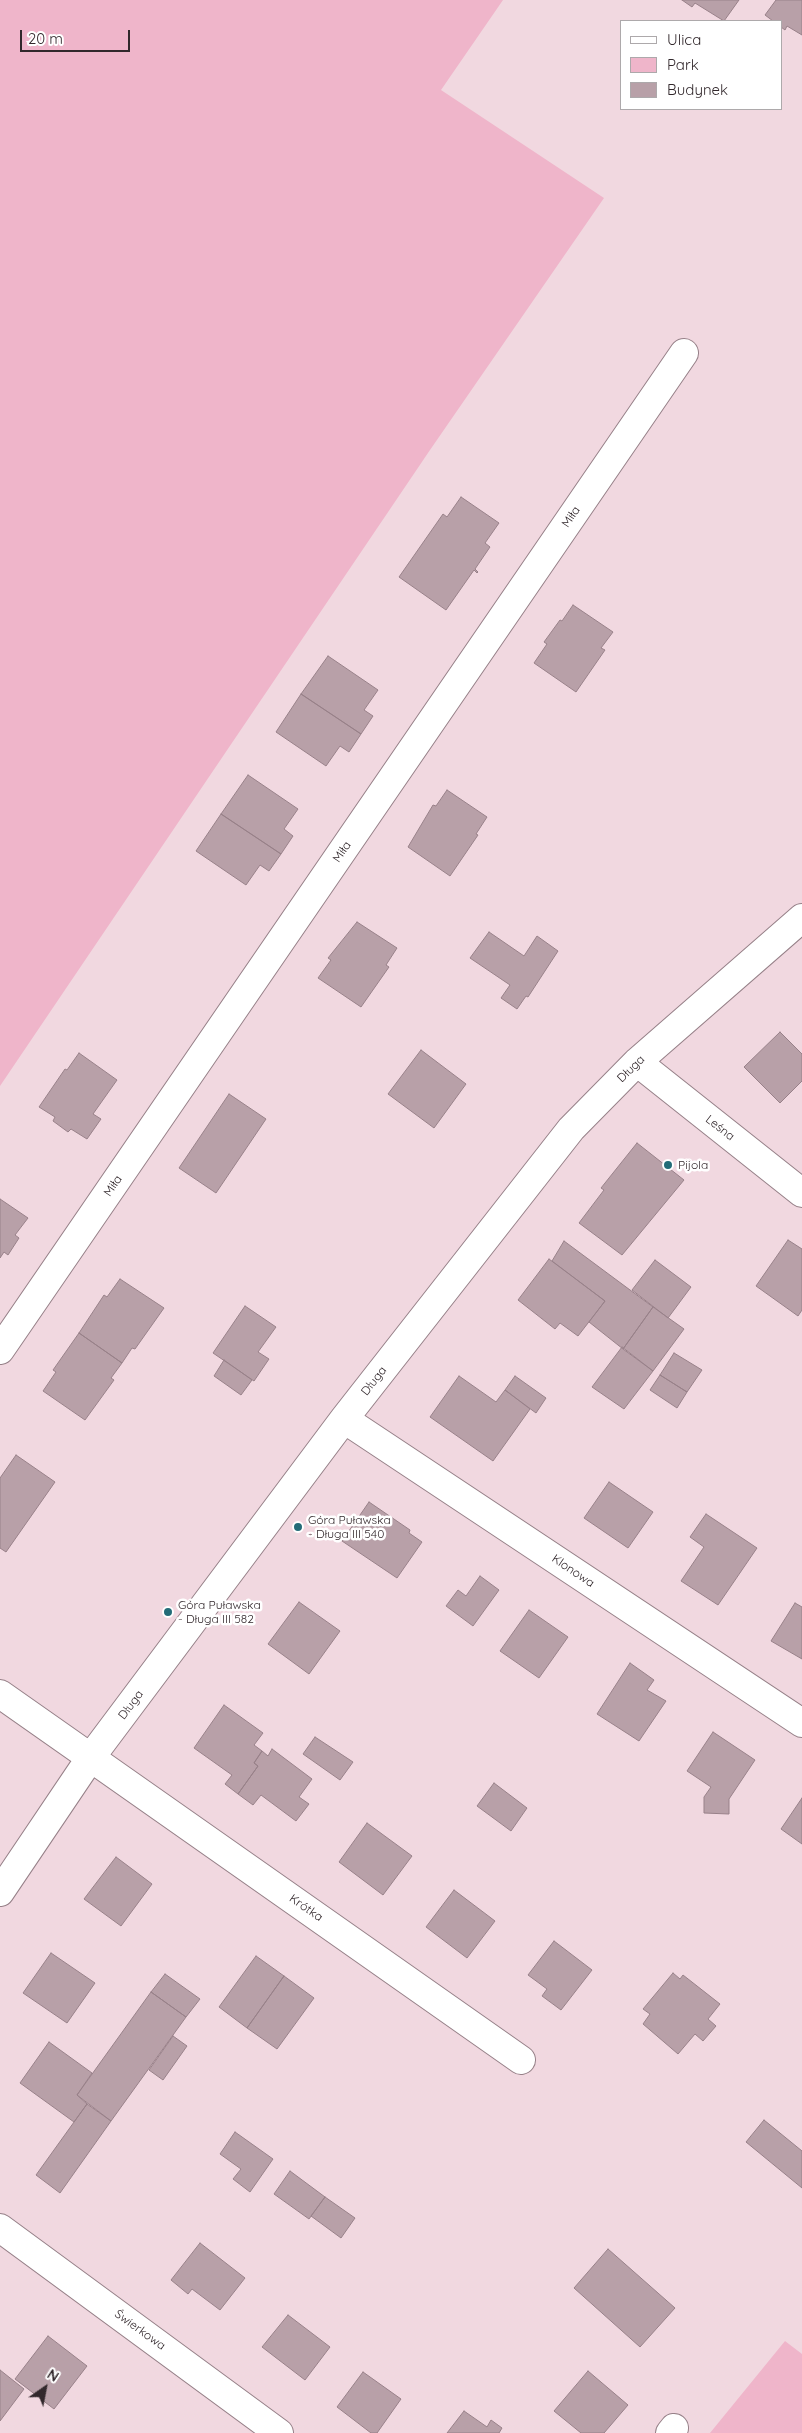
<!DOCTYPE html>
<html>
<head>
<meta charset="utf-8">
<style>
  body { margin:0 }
  #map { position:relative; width:802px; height:2433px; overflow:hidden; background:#f1d8e0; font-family:Quicksand,sans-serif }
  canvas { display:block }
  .legend { position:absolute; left:620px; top:20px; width:162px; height:90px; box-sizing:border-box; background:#fff; border:1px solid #ada9ab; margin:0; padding:6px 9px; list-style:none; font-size:15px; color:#32282c }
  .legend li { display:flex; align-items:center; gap:10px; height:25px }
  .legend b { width:25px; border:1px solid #ada9ab }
  .north { position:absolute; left:20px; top:2363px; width:50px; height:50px; -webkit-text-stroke:4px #fff; paint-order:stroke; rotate:33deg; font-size:14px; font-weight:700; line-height:20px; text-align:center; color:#32282c }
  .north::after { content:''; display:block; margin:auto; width:18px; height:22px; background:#32282c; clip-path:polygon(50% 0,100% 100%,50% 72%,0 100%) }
  .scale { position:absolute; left:20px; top:30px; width:110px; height:22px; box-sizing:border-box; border:2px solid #32282c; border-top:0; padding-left:6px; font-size:15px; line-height:18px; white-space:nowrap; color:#32282c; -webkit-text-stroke:4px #fff; paint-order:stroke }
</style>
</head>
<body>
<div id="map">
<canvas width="802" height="2433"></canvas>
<ul class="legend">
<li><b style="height:6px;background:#fff"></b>Ulica</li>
<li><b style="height:14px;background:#efb5ca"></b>Park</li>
<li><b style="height:14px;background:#b8a0a8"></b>Budynek</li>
</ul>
<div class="north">N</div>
<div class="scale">20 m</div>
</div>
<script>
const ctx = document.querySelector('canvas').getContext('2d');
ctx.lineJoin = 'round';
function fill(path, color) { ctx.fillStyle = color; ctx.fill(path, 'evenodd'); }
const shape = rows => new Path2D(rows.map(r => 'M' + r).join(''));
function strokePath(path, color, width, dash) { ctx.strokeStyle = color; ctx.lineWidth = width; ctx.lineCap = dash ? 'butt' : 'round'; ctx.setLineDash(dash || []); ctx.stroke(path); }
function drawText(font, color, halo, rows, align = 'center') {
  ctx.font = font + ' Quicksand,sans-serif'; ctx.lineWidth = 5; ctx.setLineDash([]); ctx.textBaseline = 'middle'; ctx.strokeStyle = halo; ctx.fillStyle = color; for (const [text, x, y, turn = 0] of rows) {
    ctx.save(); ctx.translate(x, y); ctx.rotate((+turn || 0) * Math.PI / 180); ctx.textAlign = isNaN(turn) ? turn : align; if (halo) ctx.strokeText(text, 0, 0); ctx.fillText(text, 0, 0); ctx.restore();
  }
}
const green = shape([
  [0,0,503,0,441,90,604,198,430,450,0,1086],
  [785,2341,802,2354,802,2433,710,2433]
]);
const building = shape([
  [682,0,739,0,724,21,695,3,692,7,682,0],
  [776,0,802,0,802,35,787,26,785,30,781,27,781,21,773,21,765,15,776,0],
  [461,497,499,523,485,543,490,547,475,569,478,572,477,573,474,570,446,610,399,577,443,514,447,517,461,497],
  [573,605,613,632,601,648,605,650,576,692,534,663,547,644,544,642,560,620,562,621,573,605],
  [328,656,378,690,364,710,373,716,361,734,301,694,328,656],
  [301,694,361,734,349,752,340,746,326,766,276,732,301,694],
  [248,775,298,809,284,829,293,836,281,854,221,814,248,775],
  [447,790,487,817,476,834,478,835,450,876,408,847,433,805,436,806,447,790],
  [221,814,281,854,269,871,260,865,246,885,196,851,221,814],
  [357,922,397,948,386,965,389,967,361,1007,318,978,331,960,328,958,357,922],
  [489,932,524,956,537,936,558,951,528,997,526,996,517,1009,501,998,510,985,470,958,489,932],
  [780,1032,802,1054,802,1081,780,1103,744,1067,780,1032],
  [421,1050,466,1084,434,1128,388,1094,421,1050],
  [79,1053,117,1080,93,1114,101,1119,87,1139,71,1129,68,1132,53,1121,55,1117,39,1107,65,1069,67,1070,79,1053],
  [229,1094,266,1119,216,1193,179,1168,229,1094],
  [637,1143,684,1180,622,1255,579,1223,604,1190,601,1188,637,1143],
  [0,1199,28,1218,15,1235,19,1238,8,1255,4,1252,0,1258,0,1199],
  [788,1240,802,1249,802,1310,798,1316,756,1286,788,1240],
  [564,1241,653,1307,623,1349,589,1322,605,1301,552,1261,564,1241],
  [549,1259,605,1301,578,1336,560,1323,555,1329,518,1300,549,1259],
  [655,1260,691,1287,668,1318,632,1290,655,1260],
  [120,1279,164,1308,135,1349,132,1348,122,1363,79,1333,104,1295,107,1297,120,1279],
  [245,1306,276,1327,258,1352,269,1359,254,1381,213,1353,245,1306],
  [653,1307,684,1329,653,1371,623,1349,653,1307],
  [79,1333,122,1363,111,1378,114,1380,85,1420,43,1391,56,1372,53,1370,79,1333],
  [622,1347,653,1371,624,1409,592,1387,622,1347],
  [674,1353,702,1370,687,1392,660,1375,674,1353],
  [224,1360,252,1380,241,1395,214,1376,224,1360],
  [660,1375,687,1392,677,1408,650,1390,660,1375],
  [459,1376,496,1402,505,1390,530,1409,493,1461,430,1417,459,1376],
  [515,1376,546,1398,536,1413,505,1390,515,1376],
  [16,1455,55,1482,6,1552,0,1548,0,1478,16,1455],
  [609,1482,653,1512,628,1548,584,1518,609,1482],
  [369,1502,410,1530,409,1533,422,1542,397,1578,342,1541,369,1502],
  [706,1514,757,1548,718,1605,681,1581,704,1547,690,1537,706,1514],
  [480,1576,499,1590,473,1626,446,1606,458,1590,466,1596,480,1576],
  [299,1602,340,1631,309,1674,268,1644,299,1602],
  [795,1603,802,1607,802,1659,771,1641,795,1603],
  [529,1610,568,1637,539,1678,500,1651,529,1610],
  [630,1663,654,1680,647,1690,666,1701,639,1741,597,1714,630,1663],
  [224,1705,263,1733,254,1745,262,1751,254,1763,258,1766,238,1794,225,1784,232,1775,194,1748,224,1705],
  [713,1732,755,1760,729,1799,729,1814,704,1813,704,1797,711,1787,687,1771,713,1732],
  [315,1737,353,1762,340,1780,303,1754,315,1737],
  [272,1749,312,1779,299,1797,309,1804,296,1821,261,1795,253,1805,238,1794,258,1766,254,1763,262,1751,268,1756,272,1749],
  [494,1783,527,1808,511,1831,477,1806,494,1783],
  [802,1798,802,1844,781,1829,802,1798],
  [367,1823,412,1856,383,1895,339,1862,367,1823],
  [116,1857,152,1884,121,1926,84,1899,116,1857],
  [454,1890,495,1921,467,1958,426,1927,454,1890],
  [554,1941,592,1970,561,2010,542,1996,547,1989,528,1975,554,1941],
  [51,1953,95,1983,67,2023,23,1993,51,1953],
  [256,1956,284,1976,247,2028,219,2007,256,1956],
  [673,1973,680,1979,683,1975,720,2004,708,2019,716,2026,703,2041,695,2034,678,2054,643,2024,650,2014,643,2009,673,1973],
  [165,1974,200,1999,186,2017,151,1992,165,1974],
  [284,1976,314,1998,277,2049,247,2028,284,1976],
  [151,1992,186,2017,111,2121,77,2095,151,1992],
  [173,2036,187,2046,163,2080,149,2070,173,2036],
  [49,2042,92,2073,77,2095,87,2104,74,2122,20,2083,49,2042],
  [87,2104,111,2121,60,2193,36,2175,87,2104],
  [764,2120,802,2151,802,2188,746,2142,764,2120],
  [235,2132,273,2159,250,2192,233,2179,241,2169,220,2154,235,2132],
  [290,2171,325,2197,309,2219,274,2194,290,2171],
  [325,2197,355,2218,341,2238,311,2216,325,2197],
  [200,2243,245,2278,220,2310,192,2289,188,2294,171,2280,200,2243],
  [608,2249,675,2308,640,2347,574,2288,608,2249],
  [288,2315,330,2347,305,2380,262,2347,288,2315],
  [48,2336,87,2366,54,2409,15,2379,48,2336],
  [0,2370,24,2389,0,2421,0,2370],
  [588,2371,628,2405,604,2433,581,2433,554,2411,588,2371],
  [363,2372,401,2399,377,2433,371,2433,337,2407,363,2372],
  [464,2411,487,2427,491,2420,502,2428,499,2433,447,2433,464,2411]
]);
const minor = shape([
  [637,1062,802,1193],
  [0,1350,684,353],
  [344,1419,802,1723],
  [0,1694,521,2060],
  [0,1892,91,1757,344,1419,571,1129,637,1062,802,918],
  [0,2228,279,2433],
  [670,2433,674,2428]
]);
const markers = [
  [668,1165,5,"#236c78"],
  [298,1527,5,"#236c78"],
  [168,1612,5,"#236c78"]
];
const streetNames = [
  ["Miła",571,517,-56],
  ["Miła",342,852,-56],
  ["Długa",631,1069,-44],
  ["Leśna",720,1128,38],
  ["Miła",113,1186,-56],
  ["Długa",374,1381,-52],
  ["Klonowa",573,1571,34],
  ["Długa",131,1705,-53],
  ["Krótka",306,1908,35],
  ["Świerkowa",140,2330,36]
];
const poiNames = [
  ["Pijola",678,1165],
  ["Góra Puławska",308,1520],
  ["- Długa III 540",308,1534],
  ["Góra Puławska",178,1605],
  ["- Długa III 582",178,1619]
];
fill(green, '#efb5ca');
fill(building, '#b8a0a8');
strokePath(building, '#988189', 1);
strokePath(minor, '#968088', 30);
strokePath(minor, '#fff', 28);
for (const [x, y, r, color] of markers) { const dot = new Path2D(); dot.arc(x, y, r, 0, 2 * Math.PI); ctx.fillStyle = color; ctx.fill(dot); strokePath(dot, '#fff', 2); }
drawText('12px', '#32282c', '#fff', streetNames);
drawText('12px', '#32282c', '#fff', poiNames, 'left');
</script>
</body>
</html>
